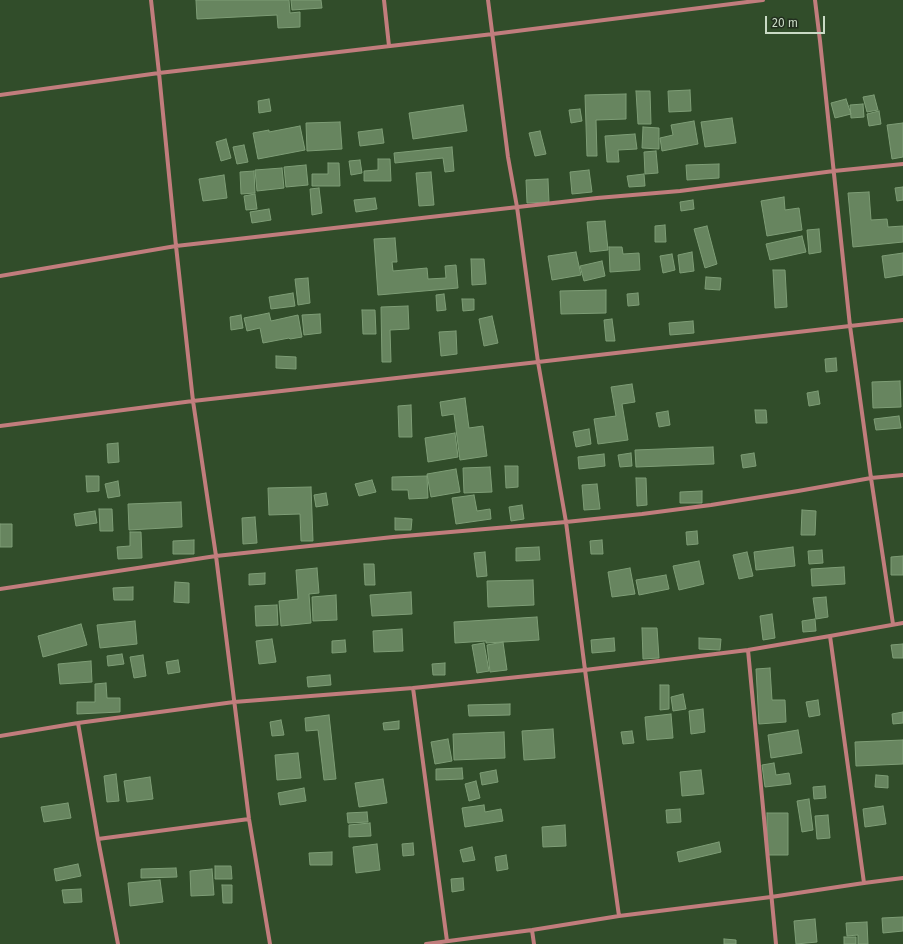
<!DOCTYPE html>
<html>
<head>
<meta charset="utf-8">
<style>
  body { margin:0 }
  #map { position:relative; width:903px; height:944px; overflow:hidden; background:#314d2a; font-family:"Fira Sans",sans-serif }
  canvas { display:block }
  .scale { position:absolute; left:765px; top:16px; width:60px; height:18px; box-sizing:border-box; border:2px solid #c9dac5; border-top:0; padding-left:5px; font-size:12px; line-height:14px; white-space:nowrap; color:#c9dac5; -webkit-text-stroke:3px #222f1f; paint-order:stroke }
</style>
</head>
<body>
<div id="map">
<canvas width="903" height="944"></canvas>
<div class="scale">20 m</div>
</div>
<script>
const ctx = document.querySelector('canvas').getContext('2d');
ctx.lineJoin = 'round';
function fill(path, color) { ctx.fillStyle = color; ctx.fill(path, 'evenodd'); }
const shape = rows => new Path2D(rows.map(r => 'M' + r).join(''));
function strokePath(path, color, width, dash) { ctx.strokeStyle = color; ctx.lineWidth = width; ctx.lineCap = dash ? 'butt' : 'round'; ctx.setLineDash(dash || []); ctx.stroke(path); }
const building = shape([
  [196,0,289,0,290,13,300,12,300,27,278,28,277,15,197,19,196,0],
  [291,0,321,0,322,8,292,10,291,0],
  [690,90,691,111,669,112,668,91,690,90],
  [636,91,650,91,651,124,638,124,636,91],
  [626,94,626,119,596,120,597,156,587,156,585,95,626,94],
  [874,95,878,110,867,112,863,97,874,95],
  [269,99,271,111,259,113,258,101,269,99],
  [846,99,851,114,835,118,831,103,846,99],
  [863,104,864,117,851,118,850,105,863,104],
  [463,105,467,131,413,139,409,113,463,105],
  [580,109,582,121,571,123,569,110,580,109],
  [879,111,881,124,869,126,867,114,879,111],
  [732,118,736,143,705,147,701,122,732,118],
  [694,121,698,144,662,151,660,138,673,135,671,125,694,121],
  [340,122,342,149,307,151,306,123,340,122],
  [903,123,903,157,892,159,887,125,903,123],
  [300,126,305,150,258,159,253,133,269,130,269,132,300,126],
  [643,127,659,128,659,149,642,148,643,127],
  [382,129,384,143,360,146,358,132,382,129],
  [540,131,546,154,535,156,529,133,540,131],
  [635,134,637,149,618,150,619,162,607,162,605,136,635,134],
  [226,139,231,158,221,161,216,142,226,139],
  [244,145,248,162,237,164,233,147,244,145],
  [452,147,454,171,445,172,443,158,395,163,394,153,452,147],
  [656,151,658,173,645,174,644,152,656,151],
  [378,159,390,159,391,181,364,181,364,171,378,170,378,159],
  [360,160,362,173,351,175,349,161,360,160],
  [328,163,339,163,340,186,312,186,312,174,328,174,328,163],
  [719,164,719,178,687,180,686,165,719,164],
  [306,165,308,185,286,187,284,167,306,165],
  [282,168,284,188,257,191,255,170,282,168],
  [589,170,592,192,572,194,570,172,589,170],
  [254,171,255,193,241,194,240,172,254,171],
  [431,172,434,205,419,206,416,173,431,172],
  [644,174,645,186,629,187,627,176,644,174],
  [224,175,227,198,203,201,199,179,224,175],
  [548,179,549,202,527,203,526,180,548,179],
  [903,187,903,200,897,201,895,188,903,187],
  [319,188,322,213,312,215,310,189,319,188],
  [869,192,871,220,887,219,888,227,903,226,903,242,853,247,848,193,869,192],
  [255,194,257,209,246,210,244,196,255,194],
  [784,197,785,210,799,208,802,230,767,236,761,201,784,197],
  [375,198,377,209,356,212,354,200,375,198],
  [693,200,694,209,681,211,680,202,693,200],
  [269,209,271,220,252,223,250,212,269,209],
  [605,221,608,250,590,252,587,222,605,221],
  [665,225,666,242,655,242,655,226,665,225],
  [707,226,717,264,705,268,694,229,707,226],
  [819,229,821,252,809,254,807,230,819,229],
  [802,236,806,252,770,260,766,244,802,236],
  [395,238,397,262,392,262,393,271,427,268,428,279,446,278,445,266,456,265,458,288,378,295,374,239,395,238],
  [609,247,622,247,623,254,639,253,640,270,610,272,609,247],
  [576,252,581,275,552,280,548,256,576,252],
  [692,252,694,271,680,273,678,255,692,252],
  [903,253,903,275,885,278,882,256,903,253],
  [672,254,675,270,663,273,660,256,672,254],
  [471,259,484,259,486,284,472,285,471,259],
  [602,261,605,276,584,281,580,266,602,261],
  [773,270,785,270,787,307,775,308,773,270],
  [706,277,721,278,720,290,705,289,706,277],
  [308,278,310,303,298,305,295,279,308,278],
  [606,290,606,313,561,314,560,291,606,290],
  [293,293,295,306,271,309,269,297,293,293],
  [638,293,639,305,628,306,627,294,638,293],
  [444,294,446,310,437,311,436,295,444,294],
  [462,299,474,299,474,310,463,311,462,299],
  [408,306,409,329,390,330,391,362,382,362,381,307,408,306],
  [362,310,375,310,376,334,363,334,362,310],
  [269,313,271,321,298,315,302,337,290,339,289,338,263,343,260,328,247,331,244,318,269,313],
  [320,314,321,333,304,335,302,315,320,314],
  [241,315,243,328,231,330,230,317,241,315],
  [492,316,498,343,484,346,479,319,492,316],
  [612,319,615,341,606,341,604,320,612,319],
  [693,321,694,333,670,335,669,323,693,321],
  [456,331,457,354,441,356,439,332,456,331],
  [276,356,296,357,296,369,276,368,276,356],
  [836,358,837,371,826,372,825,359,836,358],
  [900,381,901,407,873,408,872,382,900,381],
  [632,384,635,402,622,404,628,440,598,444,594,419,616,416,611,387,632,384],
  [818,391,820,404,809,406,807,393,818,391],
  [465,398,469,428,483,426,487,456,460,460,454,414,442,416,440,402,465,398],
  [411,405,412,437,399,437,398,406,411,405],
  [755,410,766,410,767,423,756,423,755,410],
  [668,411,670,425,659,427,656,413,668,411],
  [899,416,901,428,876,430,874,419,899,416],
  [589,429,591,444,576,447,573,432,589,429],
  [455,433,458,457,428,462,425,438,455,433],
  [118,443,119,462,108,463,107,444,118,443],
  [713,447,714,464,636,467,635,450,713,447],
  [631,453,632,466,620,467,618,455,631,453],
  [754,453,756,466,743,468,741,455,754,453],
  [604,454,605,466,579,469,578,457,604,454],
  [505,466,518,466,518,487,506,488,505,466],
  [490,467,492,492,464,493,463,468,490,467],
  [456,469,460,492,431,497,427,474,456,469],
  [86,476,99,476,99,491,87,492,86,476],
  [427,476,428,498,409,499,408,490,392,490,392,477,427,476],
  [636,478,646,478,647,505,637,506,636,478],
  [372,480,376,492,359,496,355,484,372,480],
  [118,481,120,496,108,498,105,484,118,481],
  [597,484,600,509,584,510,582,485,597,484],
  [311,487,313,541,301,541,300,514,269,515,268,488,311,487],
  [702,491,702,503,680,503,680,492,702,491],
  [326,493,328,505,316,507,314,495,326,493],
  [474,495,477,511,490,509,491,519,456,524,452,498,474,495],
  [181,502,182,527,129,530,128,504,181,502],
  [522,505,524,519,511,521,509,507,522,505],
  [99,509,112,509,113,531,100,531,99,509],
  [802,510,816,511,815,535,801,535,802,510],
  [95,511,97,523,76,526,74,514,95,511],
  [255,517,257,543,243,544,242,518,255,517],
  [395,518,412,519,411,530,395,530,395,518],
  [0,524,12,524,12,547,0,547,0,524],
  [697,531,698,544,687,545,686,532,697,531],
  [130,532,141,532,142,558,118,559,117,547,130,546,130,532],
  [194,540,194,554,173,554,173,541,194,540],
  [602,540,603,554,591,554,590,541,602,540],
  [539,547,540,560,516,561,516,548,539,547],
  [793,547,795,566,756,570,754,552,793,547],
  [822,550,823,563,809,564,808,551,822,550],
  [485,552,487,576,477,577,474,553,485,552],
  [747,552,753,576,739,579,733,555,747,552],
  [903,556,903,575,891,575,891,557,903,556],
  [699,561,704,584,679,590,673,566,699,561],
  [364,564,374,564,375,585,365,585,364,564],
  [844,567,845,584,812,586,811,569,844,567],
  [317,568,319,593,309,594,311,623,281,626,279,601,298,599,296,570,317,568],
  [630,568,635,594,612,597,608,572,630,568],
  [265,573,265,584,249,585,249,574,265,573],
  [666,575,669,589,639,595,636,580,666,575],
  [533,580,534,605,488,607,487,581,533,580],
  [175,582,189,583,189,603,174,602,175,582],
  [133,587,133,600,114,600,113,588,133,587],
  [411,592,412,614,372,616,370,595,411,592],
  [336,595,337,620,313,621,312,597,336,595],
  [826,597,828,617,816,619,813,598,826,597],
  [277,605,278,625,256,626,255,606,277,605],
  [772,614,775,638,763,640,760,616,772,614],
  [537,617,539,640,486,643,486,641,455,643,454,622,537,617],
  [815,619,816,631,803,632,802,621,815,619],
  [135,621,137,644,100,648,97,625,135,621],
  [81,624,87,645,43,657,38,636,81,624],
  [642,628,657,628,659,658,643,659,642,628],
  [402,629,403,651,374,652,373,631,402,629],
  [614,638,615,651,592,653,591,640,614,638],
  [699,638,721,639,720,650,699,649,699,638],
  [272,639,276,662,259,664,256,641,272,639],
  [345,640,346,652,332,653,332,641,345,640],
  [503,642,507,670,490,672,487,645,503,642],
  [484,643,489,671,477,673,472,645,484,643],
  [903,644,903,658,893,658,891,645,903,644],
  [122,654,124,664,108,666,107,656,122,654],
  [143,655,146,676,134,678,130,657,143,655],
  [178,660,180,672,168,674,166,662,178,660],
  [91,661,92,682,60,684,58,664,91,661],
  [445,663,445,675,433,675,432,664,445,663],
  [770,668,772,700,785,700,786,722,759,724,756,669,770,668],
  [330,675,331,685,308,687,307,677,330,675],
  [106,683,107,698,120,698,120,712,77,714,77,702,95,702,95,684,106,683],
  [660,685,669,685,669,709,660,710,660,685],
  [683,694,686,709,673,711,671,697,683,694],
  [818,700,820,715,809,717,806,702,818,700],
  [510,704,510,715,469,716,468,705,510,704],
  [703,709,705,732,691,734,689,711,703,709],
  [903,712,903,723,893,724,892,714,903,712],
  [671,714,673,738,647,740,645,717,671,714],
  [329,715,336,779,324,780,318,730,306,731,305,718,329,715],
  [281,720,284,735,272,736,270,722,281,720],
  [399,721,399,729,384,730,383,723,399,721],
  [553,729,555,758,524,760,522,731,553,729],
  [798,730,802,753,771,758,768,735,798,730],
  [632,731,634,743,623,744,621,732,632,731],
  [504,732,505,758,454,760,453,734,504,732],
  [448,739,452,761,435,764,431,742,448,739],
  [903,740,903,764,856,766,855,742,903,740],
  [298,753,301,778,277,780,275,755,298,753],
  [774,763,776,775,789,773,791,784,765,787,762,765,774,763],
  [462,768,463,779,436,780,436,769,462,768],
  [496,770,498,782,482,785,480,773,496,770],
  [701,770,704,794,682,796,680,772,701,770],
  [116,774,119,801,107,802,104,776,116,774],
  [876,775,888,776,888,788,875,787,876,775],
  [150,777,153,799,127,802,124,781,150,777],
  [383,779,387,803,359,807,355,783,383,779],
  [476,781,480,798,469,801,465,784,476,781],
  [825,786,826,798,814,799,813,787,825,786],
  [304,788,306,801,280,805,278,793,304,788],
  [809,799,813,830,802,832,797,801,809,799],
  [68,803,71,818,44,822,41,807,68,803],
  [484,805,485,812,501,809,503,821,465,827,462,808,484,805],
  [883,806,886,824,865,827,863,809,883,806],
  [680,809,681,822,667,823,666,810,680,809],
  [367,812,368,822,348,823,347,813,367,812],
  [767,813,788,813,788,855,767,855,767,813],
  [828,815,830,838,817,839,815,816,828,815],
  [370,823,371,836,349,837,349,825,370,823],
  [565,825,566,846,543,847,542,827,565,825],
  [719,842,721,852,679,862,677,852,719,842],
  [413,843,414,855,403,856,402,844,413,843],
  [377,844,380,870,356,873,353,847,377,844],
  [472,847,475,860,463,862,460,850,472,847],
  [332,852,332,865,310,865,309,853,332,852],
  [506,855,508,869,497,871,495,857,506,855],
  [78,864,81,876,56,881,54,869,78,864],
  [215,866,231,866,232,879,215,879,215,866],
  [176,868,177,877,141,878,141,869,176,868],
  [212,869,214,895,191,896,190,871,212,869],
  [463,878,464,890,452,892,451,879,463,878],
  [160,880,163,902,130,906,128,883,160,880],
  [222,885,232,885,232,903,223,903,222,885],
  [81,889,82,902,64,903,62,890,81,889],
  [903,917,903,931,883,933,882,918,903,917],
  [815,919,817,942,796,944,794,921,815,919],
  [867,922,868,944,858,944,858,935,847,936,846,923,867,922],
  [844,937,856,937,856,944,844,944,844,937],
  [724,939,736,940,736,944,724,944,724,939]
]);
const street = shape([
  [151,0,159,73,176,246,193,401,216,556,249,819,270,944],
  [384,0,389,46],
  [488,0,508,157,517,207,538,362,566,522,585,670,619,916],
  [815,0,820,41,850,326,871,478,893,624],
  [0,95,159,73,493,34,763,0],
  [0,276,176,246,597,198,680,191,834,171,903,164],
  [0,426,193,401,538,362,850,326,903,320],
  [0,589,216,556,393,537,566,522,642,514,711,505,798,491,871,478,903,475],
  [830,636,864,883],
  [748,650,776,944],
  [413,688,447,941],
  [78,723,98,839,118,944],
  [0,736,78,723,234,702,413,688,585,670,748,650,830,636,903,623],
  [98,839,249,819],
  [532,930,534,944],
  [426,944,532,930,619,916,771,897,864,883,903,878]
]);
fill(building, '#67855f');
strokePath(building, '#7e9d76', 1);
strokePath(street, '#c17d7d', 4);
</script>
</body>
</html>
